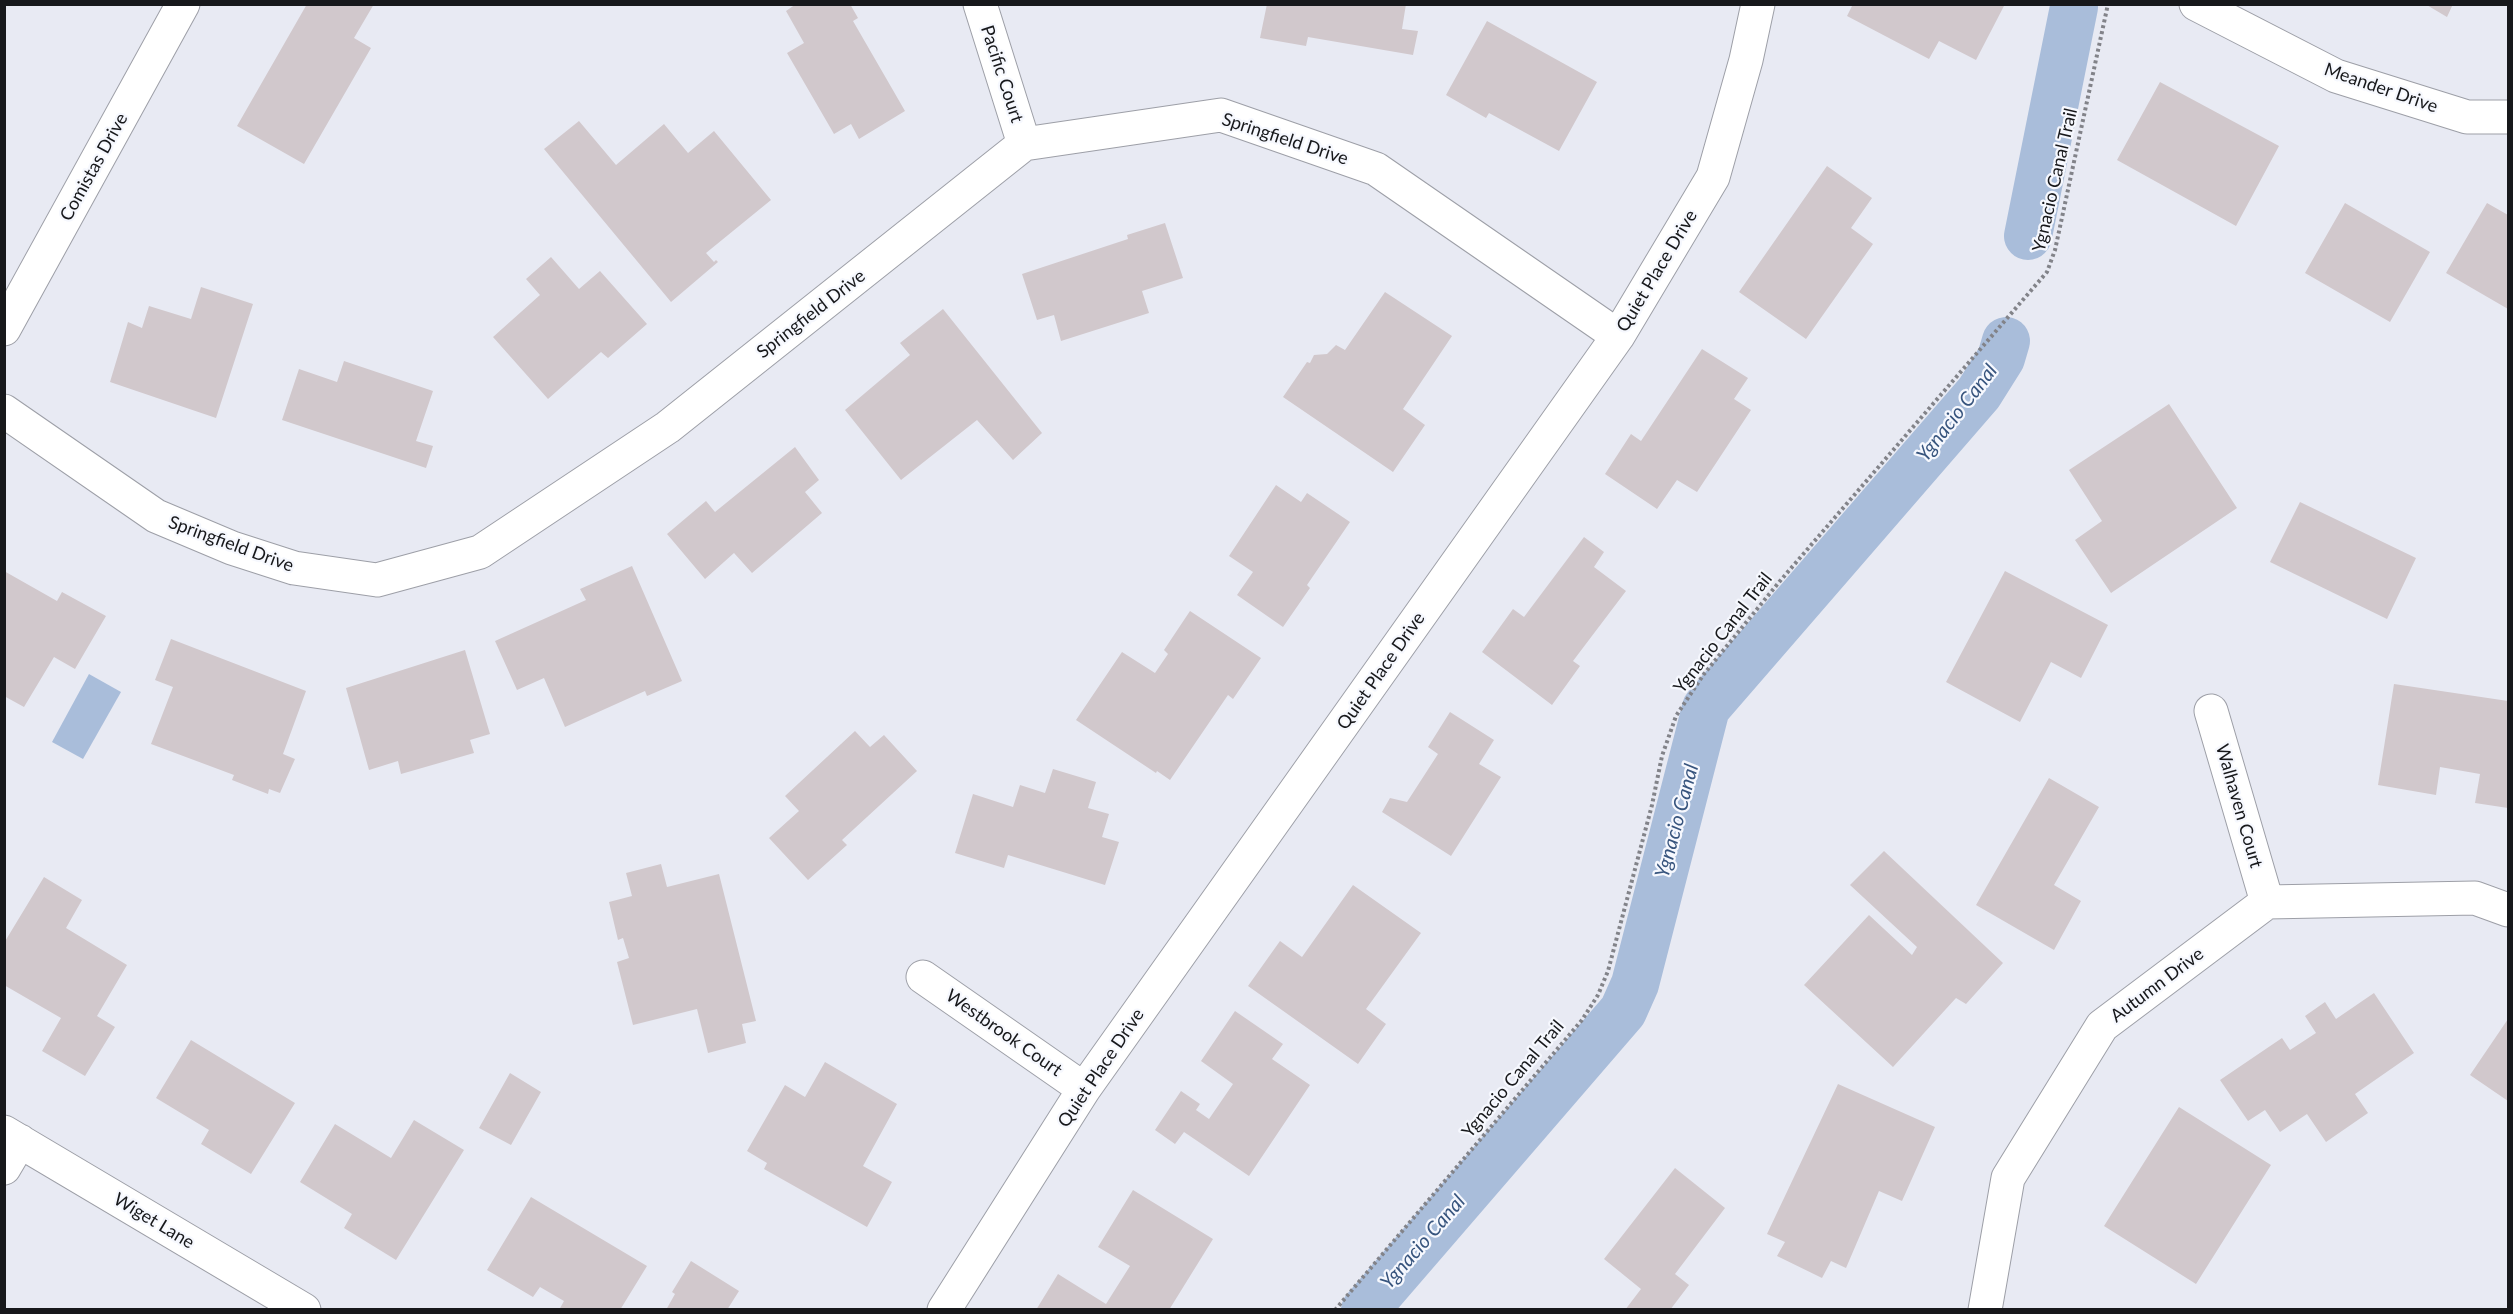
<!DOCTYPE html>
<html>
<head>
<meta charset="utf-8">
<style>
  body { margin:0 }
  #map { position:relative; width:2513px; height:1314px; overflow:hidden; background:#e8eaf3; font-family:Lato,sans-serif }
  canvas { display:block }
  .frame { position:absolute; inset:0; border:6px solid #17181b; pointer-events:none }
</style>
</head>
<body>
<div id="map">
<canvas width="2513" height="1314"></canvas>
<div class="frame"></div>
</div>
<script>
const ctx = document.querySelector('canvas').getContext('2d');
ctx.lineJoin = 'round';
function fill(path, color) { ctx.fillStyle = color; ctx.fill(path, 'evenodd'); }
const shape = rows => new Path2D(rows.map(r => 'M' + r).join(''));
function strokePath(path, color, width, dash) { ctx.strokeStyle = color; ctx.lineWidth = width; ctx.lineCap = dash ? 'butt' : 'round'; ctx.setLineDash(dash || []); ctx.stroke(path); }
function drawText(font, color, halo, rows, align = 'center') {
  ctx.font = font + ' Lato,sans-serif'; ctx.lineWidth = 4.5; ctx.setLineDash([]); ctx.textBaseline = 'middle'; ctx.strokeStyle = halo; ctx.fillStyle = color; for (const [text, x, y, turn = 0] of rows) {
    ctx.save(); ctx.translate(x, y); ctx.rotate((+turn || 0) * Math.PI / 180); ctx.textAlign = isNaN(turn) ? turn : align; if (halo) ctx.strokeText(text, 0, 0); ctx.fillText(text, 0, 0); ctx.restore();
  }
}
const water = shape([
  [89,674,121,692,83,759,52,742]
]);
const canal = shape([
  [2028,236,2074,7],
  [1365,1310,1623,1011,1635,984,1706,708,1979,393,2001,358,2006,341]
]);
const building = shape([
  [307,4,374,4,354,38,371,48,304,164,237,126],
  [796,4,850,4,858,18,853,21,905,111,859,139,851,124,834,134,787,53,804,43,786,11],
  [1267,4,1406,4,1402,29,1418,31,1413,55,1308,37,1306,46,1260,38],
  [1853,4,1950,5,2005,4,1976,60,1939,41,1929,59,1847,16],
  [2425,4,2453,4,2447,17],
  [1487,21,1597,82,1559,151,1489,113,1486,118,1446,95],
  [2160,82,2279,146,2236,226,2117,160],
  [579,121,616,165,664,124,688,153,714,131,771,200,706,253,714,262,716,260,718,262,671,302,544,149],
  [1827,166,1872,198,1851,228,1873,244,1806,339,1739,292],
  [2345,203,2430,252,2390,322,2305,273],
  [2487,203,2508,215,2508,309,2446,273],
  [1165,223,1183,278,1142,291,1149,313,1061,341,1054,315,1037,320,1022,274,1128,239,1127,235],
  [551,257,579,289,600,271,647,324,608,358,601,352,548,399,493,337,540,295,526,279],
  [201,287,253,304,216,418,110,382,128,322,142,328,149,306,191,319],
  [1385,292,1452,336,1403,409,1425,425,1393,472,1283,397,1307,362,1310,363,1314,355,1327,354,1336,345,1345,350],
  [943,309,1042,433,1013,460,977,420,901,480,845,410,910,355,900,343],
  [1702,349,1748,378,1734,399,1751,410,1697,492,1677,480,1657,509,1605,474,1631,434,1641,441],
  [344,361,433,391,416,441,433,446,426,468,282,420,299,369,337,382],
  [2169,404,2237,508,2111,593,2075,540,2102,521,2069,470],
  [795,447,819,480,805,492,822,513,752,573,734,553,705,579,667,534,706,501,715,512],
  [1276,485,1301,502,1307,493,1350,522,1307,585,1310,588,1283,627,1237,595,1253,572,1229,556],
  [2300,502,2416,558,2387,619,2270,562],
  [1584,537,1604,552,1594,567,1626,591,1573,661,1580,666,1552,705,1482,652,1513,609,1524,617],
  [632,566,682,681,647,696,645,691,565,727,544,678,517,690,495,641,586,600,580,589],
  [4,571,57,601,62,592,106,616,75,669,54,657,24,707,4,696],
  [2005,571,2108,625,2081,678,2051,662,2020,722,1946,682],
  [1190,611,1261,658,1233,699,1228,695,1170,780,1157,771,1156,773,1076,720,1122,652,1155,673,1168,654,1164,650],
  [171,639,306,691,283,754,295,759,280,793,269,789,268,794,232,780,234,775,151,744,173,687,155,680],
  [465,650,490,734,470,740,474,753,401,774,398,761,369,770,346,688],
  [2394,684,2508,701,2508,808,2475,803,2480,774,2440,767,2436,795,2378,785],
  [1450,712,1494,740,1479,764,1501,777,1451,856,1382,812,1390,798,1407,802,1438,754,1428,747],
  [855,731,870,747,884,735,917,771,842,840,847,845,808,880,769,838,799,811,785,796],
  [1053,769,1096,782,1088,808,1109,814,1102,837,1119,842,1105,885,1008,855,1004,868,955,853,973,794,1013,807,1020,785,1045,793],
  [2049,778,2099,807,2054,885,2081,901,2054,950,1976,905],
  [1884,851,2003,963,1966,1004,1956,998,1893,1067,1804,985,1869,915,1912,955,1917,947,1850,885],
  [661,864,667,887,719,874,756,1021,742,1024,746,1043,708,1053,697,1009,633,1025,617,962,629,958,623,938,618,940,609,902,632,896,626,873],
  [44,877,82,900,66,928,127,965,97,1016,115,1027,85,1076,42,1051,61,1018,4,985,4,943],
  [1353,885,1421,933,1366,1009,1386,1024,1358,1064,1248,986,1280,941,1302,957],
  [2374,993,2414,1053,2355,1094,2368,1113,2326,1142,2307,1114,2280,1132,2265,1110,2248,1121,2220,1080,2282,1038,2290,1050,2316,1033,2305,1016,2325,1002,2336,1019],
  [1235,1011,1283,1044,1272,1059,1310,1085,1249,1176,1184,1132,1175,1144,1155,1130,1181,1091,1200,1104,1196,1110,1209,1119,1233,1084,1201,1061],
  [2508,1019,2508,1101,2470,1075],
  [191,1040,295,1103,251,1174,201,1144,209,1130,156,1098],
  [825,1062,897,1104,863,1166,892,1182,867,1227,764,1169,767,1163,747,1151,785,1085,805,1097],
  [510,1073,541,1092,511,1145,479,1128],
  [1838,1084,1935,1127,1902,1201,1879,1191,1846,1268,1831,1261,1822,1278,1777,1256,1785,1242,1767,1234],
  [2179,1107,2271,1165,2196,1284,2104,1226],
  [414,1120,464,1150,396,1260,344,1228,352,1214,300,1182,335,1124,391,1158],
  [1675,1168,1725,1208,1675,1274,1689,1285,1670,1310,1625,1310,1641,1289,1604,1259],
  [1133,1190,1213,1239,1169,1310,1036,1310,1058,1274,1106,1304,1130,1266,1098,1247],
  [531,1197,647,1266,620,1310,559,1310,564,1301,540,1287,533,1297,487,1270],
  [691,1261,739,1291,727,1310,666,1310,675,1294,672,1292]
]);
const path = shape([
  [1335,1310,1582,1020,1598,995,1608,971,1652,805,1662,756,1676,716,1704,674,1780,581,2047,272,2055,250,2108,4]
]);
const minor = shape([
  [980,4,1024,144],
  [2196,4,2336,76,2467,117,2508,117],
  [4,329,183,4],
  [4,411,156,516,232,548,294,568,377,580,480,552,668,427,1024,144,1221,115,1376,169,1618,336],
  [2211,711,2267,902],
  [923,977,1084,1089],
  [4,1132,304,1310],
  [4,1168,20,1141],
  [944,1310,1084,1089,1618,336,1713,177,1746,60,1758,4],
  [1985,1310,2008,1178,2102,1026,2267,902,2475,898,2508,910]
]);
const streetNames = [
  ["Pacific Court",1002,74,72],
  ["Meander Drive",2381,88,19],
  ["Springfield Drive",1285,139,18],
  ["Comistas Drive",94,167,-61],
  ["Ygnacio Canal Trail",2055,180,-77],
  ["Quiet Place Drive",1657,271,-59],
  ["Springfield Drive",811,314,-38],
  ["Springfield Drive",231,544,20],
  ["Ygnacio Canal Trail",1723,633,-52],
  ["Quiet Place Drive",1381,671,-55],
  ["Walhaven Court",2239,806,74],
  ["Autumn Drive",2157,985,-37],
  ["Westbrook Court",1004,1033,35],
  ["Quiet Place Drive",1101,1068,-56],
  ["Ygnacio Canal Trail",1513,1079,-50],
  ["Wiget Lane",154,1221,31]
];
const waterNames = [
  ["Ygnacio Canal",1957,413,-52],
  ["Ygnacio Canal",1677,821,-75],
  ["Ygnacio Canal",1423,1242,-49]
];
fill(water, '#a9bdda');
strokePath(canal, '#a9bdda', 48);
fill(building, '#d1c8cc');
strokePath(minor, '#9d9fa7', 35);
strokePath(path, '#828389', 4, [3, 3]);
strokePath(minor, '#fff', 33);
drawText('18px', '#17181b', '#f6f8fe', streetNames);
drawText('italic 20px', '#37547d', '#f6f8fe', waterNames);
</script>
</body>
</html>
